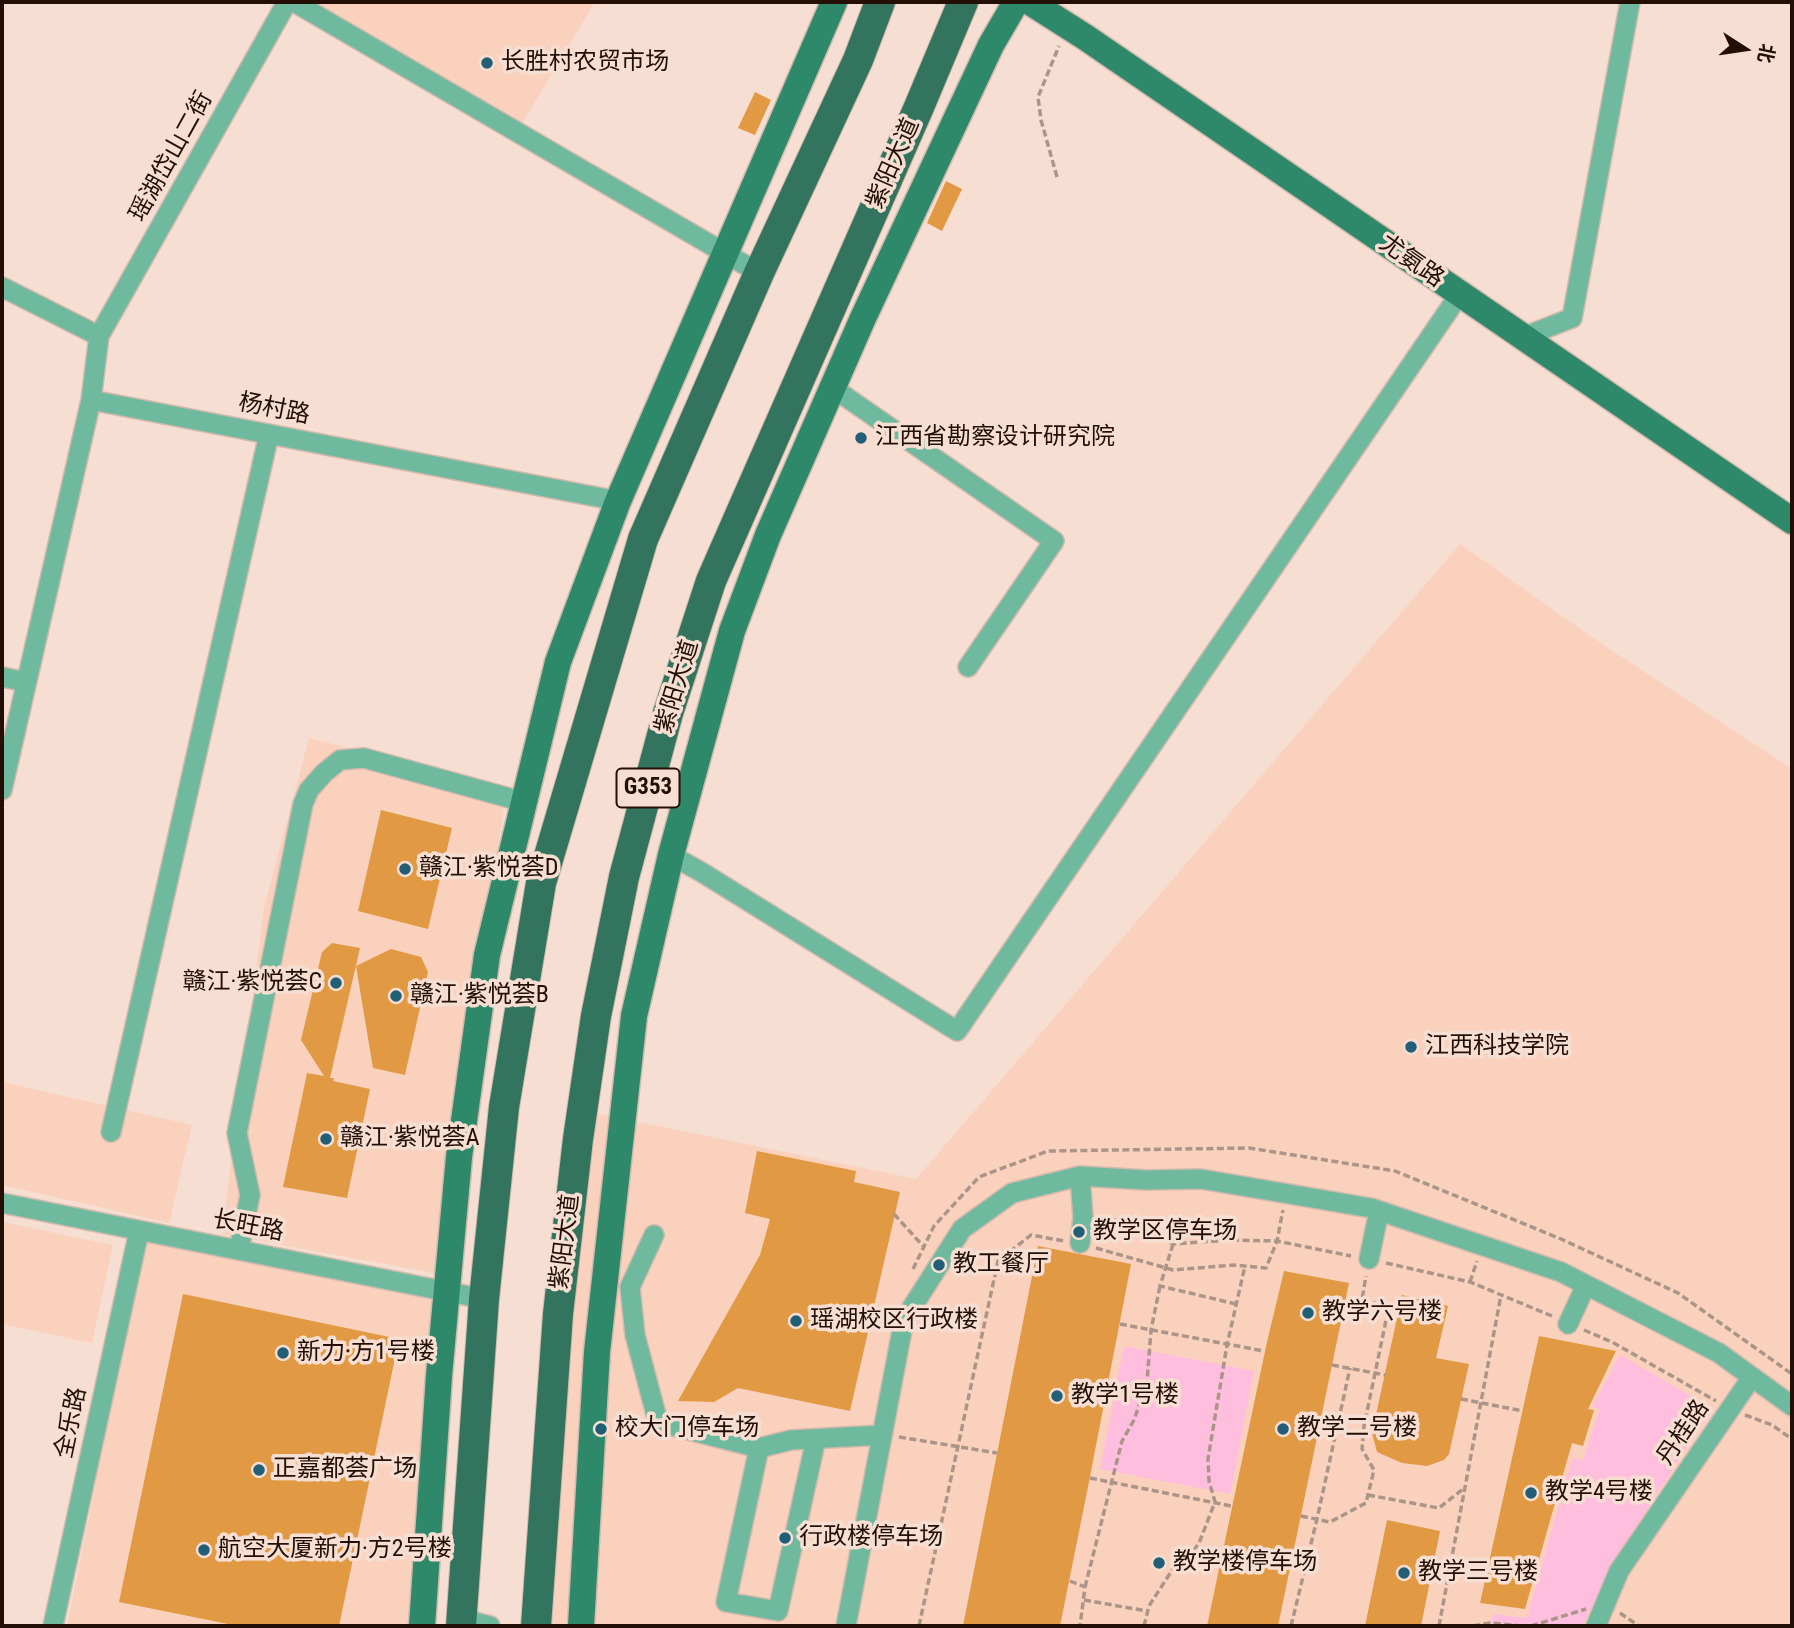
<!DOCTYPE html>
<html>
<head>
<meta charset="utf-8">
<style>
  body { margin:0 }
  #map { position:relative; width:1794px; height:1628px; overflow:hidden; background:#f6ded2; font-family:"Roboto Condensed","Noto Sans SC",sans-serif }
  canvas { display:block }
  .frame { position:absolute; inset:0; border:4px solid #230f05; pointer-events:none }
  .north { position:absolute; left:1710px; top:14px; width:70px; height:70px; -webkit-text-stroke:5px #f6ded2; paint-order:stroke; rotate:102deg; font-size:19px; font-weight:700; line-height:28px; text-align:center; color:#230f05 }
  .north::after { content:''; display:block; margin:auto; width:24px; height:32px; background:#230f05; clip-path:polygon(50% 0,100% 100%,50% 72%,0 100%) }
</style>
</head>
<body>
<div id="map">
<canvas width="1794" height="1628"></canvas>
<div class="frame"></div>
<div class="north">北</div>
</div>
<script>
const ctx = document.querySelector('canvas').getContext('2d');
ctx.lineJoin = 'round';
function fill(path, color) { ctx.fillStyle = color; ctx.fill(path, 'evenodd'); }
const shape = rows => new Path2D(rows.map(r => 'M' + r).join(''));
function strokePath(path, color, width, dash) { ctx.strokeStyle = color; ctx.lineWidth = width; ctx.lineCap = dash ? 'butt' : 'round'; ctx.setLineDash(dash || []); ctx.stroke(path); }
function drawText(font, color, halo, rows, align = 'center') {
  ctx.font = font + ' "Roboto Condensed","Noto Sans SC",sans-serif'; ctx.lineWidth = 7; ctx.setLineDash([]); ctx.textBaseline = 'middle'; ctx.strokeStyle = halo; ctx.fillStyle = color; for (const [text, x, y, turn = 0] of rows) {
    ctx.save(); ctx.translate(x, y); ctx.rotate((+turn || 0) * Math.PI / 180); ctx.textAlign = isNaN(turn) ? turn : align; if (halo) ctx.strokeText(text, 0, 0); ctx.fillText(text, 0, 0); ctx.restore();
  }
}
const built = shape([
  [312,2,595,2,521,125],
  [1460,544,1596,640,1792,769,1792,1626,539,1626,590,1112,916,1179],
  [309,738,507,787,434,1273,222,1234,264,908],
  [2,1082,192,1125,169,1223,2,1185],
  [2,1222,113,1245,92,1343,2,1324],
  [144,1242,434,1297,409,1626,67,1626]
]);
const green = shape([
  [1124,1346,1254,1371,1230,1494,1100,1469],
  [1620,1355,1712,1408,1624,1545,1582,1626,1490,1626,1493,1614,1527,1618,1572,1458,1583,1460,1600,1409,1592,1407]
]);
const building = shape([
  [755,92,771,100,755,135,738,128],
  [946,181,962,189,942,231,927,223],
  [381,810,452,828,428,929,358,911],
  [332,943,360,948,330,1078,334,1078,333,1081,370,1089,347,1198,283,1187,307,1073,324,1076,301,1040,322,952],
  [391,949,421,957,428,972,405,1075,373,1068,356,966],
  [757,1151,856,1171,854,1182,900,1192,850,1411,738,1388,714,1402,678,1401,760,1255,770,1219,745,1213],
  [1038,1246,1131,1264,1087,1492,1060,1626,963,1626],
  [1284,1271,1349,1283,1278,1626,1207,1626,1267,1342],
  [183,1294,399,1339,339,1626,238,1626,119,1602],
  [1402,1295,1448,1306,1436,1358,1469,1364,1449,1454,1444,1460,1427,1466,1402,1463,1377,1452,1372,1433],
  [1539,1336,1616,1351,1588,1409,1594,1410,1583,1446,1572,1443,1525,1609,1480,1603],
  [1387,1520,1440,1531,1421,1626,1365,1626]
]);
const path = shape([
  [1057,177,1041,120,1038,97,1059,46],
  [894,1214,924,1247],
  [1101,1219,1125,1221,1173,1244,1231,1240,1277,1241,1283,1210],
  [1173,1244,1160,1286,1236,1304],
  [1096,1248,1173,1270,1234,1265,1266,1268,1277,1241,1351,1256],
  [1386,1263,1470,1282,1552,1316],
  [913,1269,934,1226,979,1177,1048,1151,1249,1148,1395,1171,1561,1239,1678,1293,1792,1374],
  [1470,1282,1477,1261],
  [1120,1324,1264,1351],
  [1584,1330,1612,1342,1716,1401],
  [1332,1365,1385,1375],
  [1745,1415,1772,1425,1792,1439],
  [899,1437,997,1453],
  [1090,1478,1231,1506],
  [1368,1495,1439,1508,1463,1489],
  [1301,1516,1330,1522,1366,1503,1374,1470,1362,1449,1364,1426,1389,1306,1362,1300,1366,1276],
  [1070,1581,1085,1587,1080,1626],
  [1085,1587,1122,1441,1134,1420,1147,1382,1151,1330,1160,1286],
  [1084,1600,1147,1611],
  [1620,1613,1639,1626],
  [919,1626,998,1261,1031,1235,1064,1241],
  [1144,1626,1149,1606,1176,1564,1185,1563,1199,1543,1215,1502,1209,1481,1208,1459,1227,1345,1245,1266],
  [1291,1626,1317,1519,1350,1368],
  [1439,1626,1501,1295],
  [1473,1626,1490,1623,1523,1626],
  [1531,1626,1586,1609]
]);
const minor = shape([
  [294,2,759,273],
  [2,287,99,336,91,400,618,501],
  [99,336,287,2],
  [1523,337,1572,318,1630,2],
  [833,388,1054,541,968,667],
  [2,677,26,682],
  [2,790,91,400],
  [671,855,703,873,957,1031,1459,295],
  [111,1132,269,434],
  [2,1203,484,1299],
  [654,1235,630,1287,635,1335,658,1422,759,1448,791,1440,882,1435],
  [1080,1243,1083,1217,1080,1176],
  [239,1250,250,1195,237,1133,303,804,309,790,324,773,340,760,364,758,524,802],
  [1369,1259,1379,1211],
  [1568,1324,1586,1285],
  [759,1448,726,1602,778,1611,816,1439],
  [465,1603,470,1621,490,1626],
  [53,1626,139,1231],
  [846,1626,904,1320,962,1229,1012,1193,1080,1176,1146,1180,1201,1179,1371,1208,1561,1272,1719,1353,1792,1406],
  [1596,1626,1619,1571,1752,1377]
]);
const major = shape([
  [1030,2,1085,37,1792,521],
  [422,1626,439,1376,459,1157,487,955,558,662,618,501,834,2],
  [581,1626,597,1352,634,1016,671,855,732,631,768,535,863,318,991,45,1016,2]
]);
const highway = shape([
  [461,1626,484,1299,504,1107,541,883,643,539,759,273,858,60,880,2],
  [536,1626,558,1314,578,1139,596,1016,624,877,668,713,711,581,919,107,963,2]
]);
const pathBridge = shape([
  [1461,1399,1523,1411],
  [1432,1569,1485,1581]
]);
const markers = [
  [487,63,7,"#225e76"],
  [861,438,7,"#225e76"],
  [405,869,7,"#225e76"],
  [336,983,7,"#225e76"],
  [396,996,7,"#225e76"],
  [1411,1047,7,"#225e76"],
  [326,1139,7,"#225e76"],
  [1079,1232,7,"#225e76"],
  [939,1265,7,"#225e76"],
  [1308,1313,7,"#225e76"],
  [796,1321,7,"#225e76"],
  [283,1353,7,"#225e76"],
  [1057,1396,7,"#225e76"],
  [601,1429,7,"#225e76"],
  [1283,1429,7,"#225e76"],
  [259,1470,7,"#225e76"],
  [1531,1493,7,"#225e76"],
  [785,1538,7,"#225e76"],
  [204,1550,7,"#225e76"],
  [1159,1563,7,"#225e76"],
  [1404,1573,7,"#225e76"]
];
const shields = [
  [648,788,63]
];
const shieldNames = [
  ["G353",648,788]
];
const poiNames = [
  ["长胜村农贸市场",501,63],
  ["江西省勘察设计研究院",875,438],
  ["赣江·紫悦荟D",419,869],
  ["赣江·紫悦荟C",322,983,"right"],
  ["赣江·紫悦荟B",410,996],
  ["江西科技学院",1425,1047],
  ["赣江·紫悦荟A",340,1139],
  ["教学区停车场",1093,1232],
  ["教工餐厅",953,1265],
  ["教学六号楼",1322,1313],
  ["瑶湖校区行政楼",810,1321],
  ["新力·方1号楼",297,1353],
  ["教学1号楼",1071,1396],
  ["校大门停车场",615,1429],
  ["教学二号楼",1297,1429],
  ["正嘉都荟广场",273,1470],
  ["教学4号楼",1545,1493],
  ["行政楼停车场",799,1538],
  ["航空大厦新力·方2号楼",218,1550],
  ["教学楼停车场",1173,1563],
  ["教学三号楼",1418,1573]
];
const streetNames = [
  ["瑶湖岱山二街",172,157,-61],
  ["紫阳大道",894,164,-66],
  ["尤氨路",1411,262,35],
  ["杨村路",274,410,11],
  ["紫阳大道",678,687,-73],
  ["长旺路",248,1227,11],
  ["紫阳大道",566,1242,-83],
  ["全乐路",72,1423,-78],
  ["丹桂路",1684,1433,-56]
];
fill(built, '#fad1bd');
fill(green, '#ffbede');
fill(building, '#e19943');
strokePath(minor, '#d0b9ad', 22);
strokePath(major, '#d0b9ad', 29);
strokePath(highway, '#d0b9ad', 32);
strokePath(path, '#ab9589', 3.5, [7, 3.5]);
strokePath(minor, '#6fba9e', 19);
strokePath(major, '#2e896b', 26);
strokePath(highway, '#32745d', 30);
strokePath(pathBridge, '#ab9589', 3.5, [7, 3.5]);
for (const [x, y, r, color] of markers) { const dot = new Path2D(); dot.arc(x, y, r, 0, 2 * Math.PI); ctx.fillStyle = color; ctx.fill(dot); strokePath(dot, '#f6ded2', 2.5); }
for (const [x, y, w] of shields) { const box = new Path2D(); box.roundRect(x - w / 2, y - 19.5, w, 39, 5); ctx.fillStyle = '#f6ded2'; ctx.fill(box); strokePath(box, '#230f05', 2); }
drawText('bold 23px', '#230f05', null, shieldNames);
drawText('24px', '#230f05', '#f6ded2', poiNames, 'left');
drawText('24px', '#230f05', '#f6ded2', streetNames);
</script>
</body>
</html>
